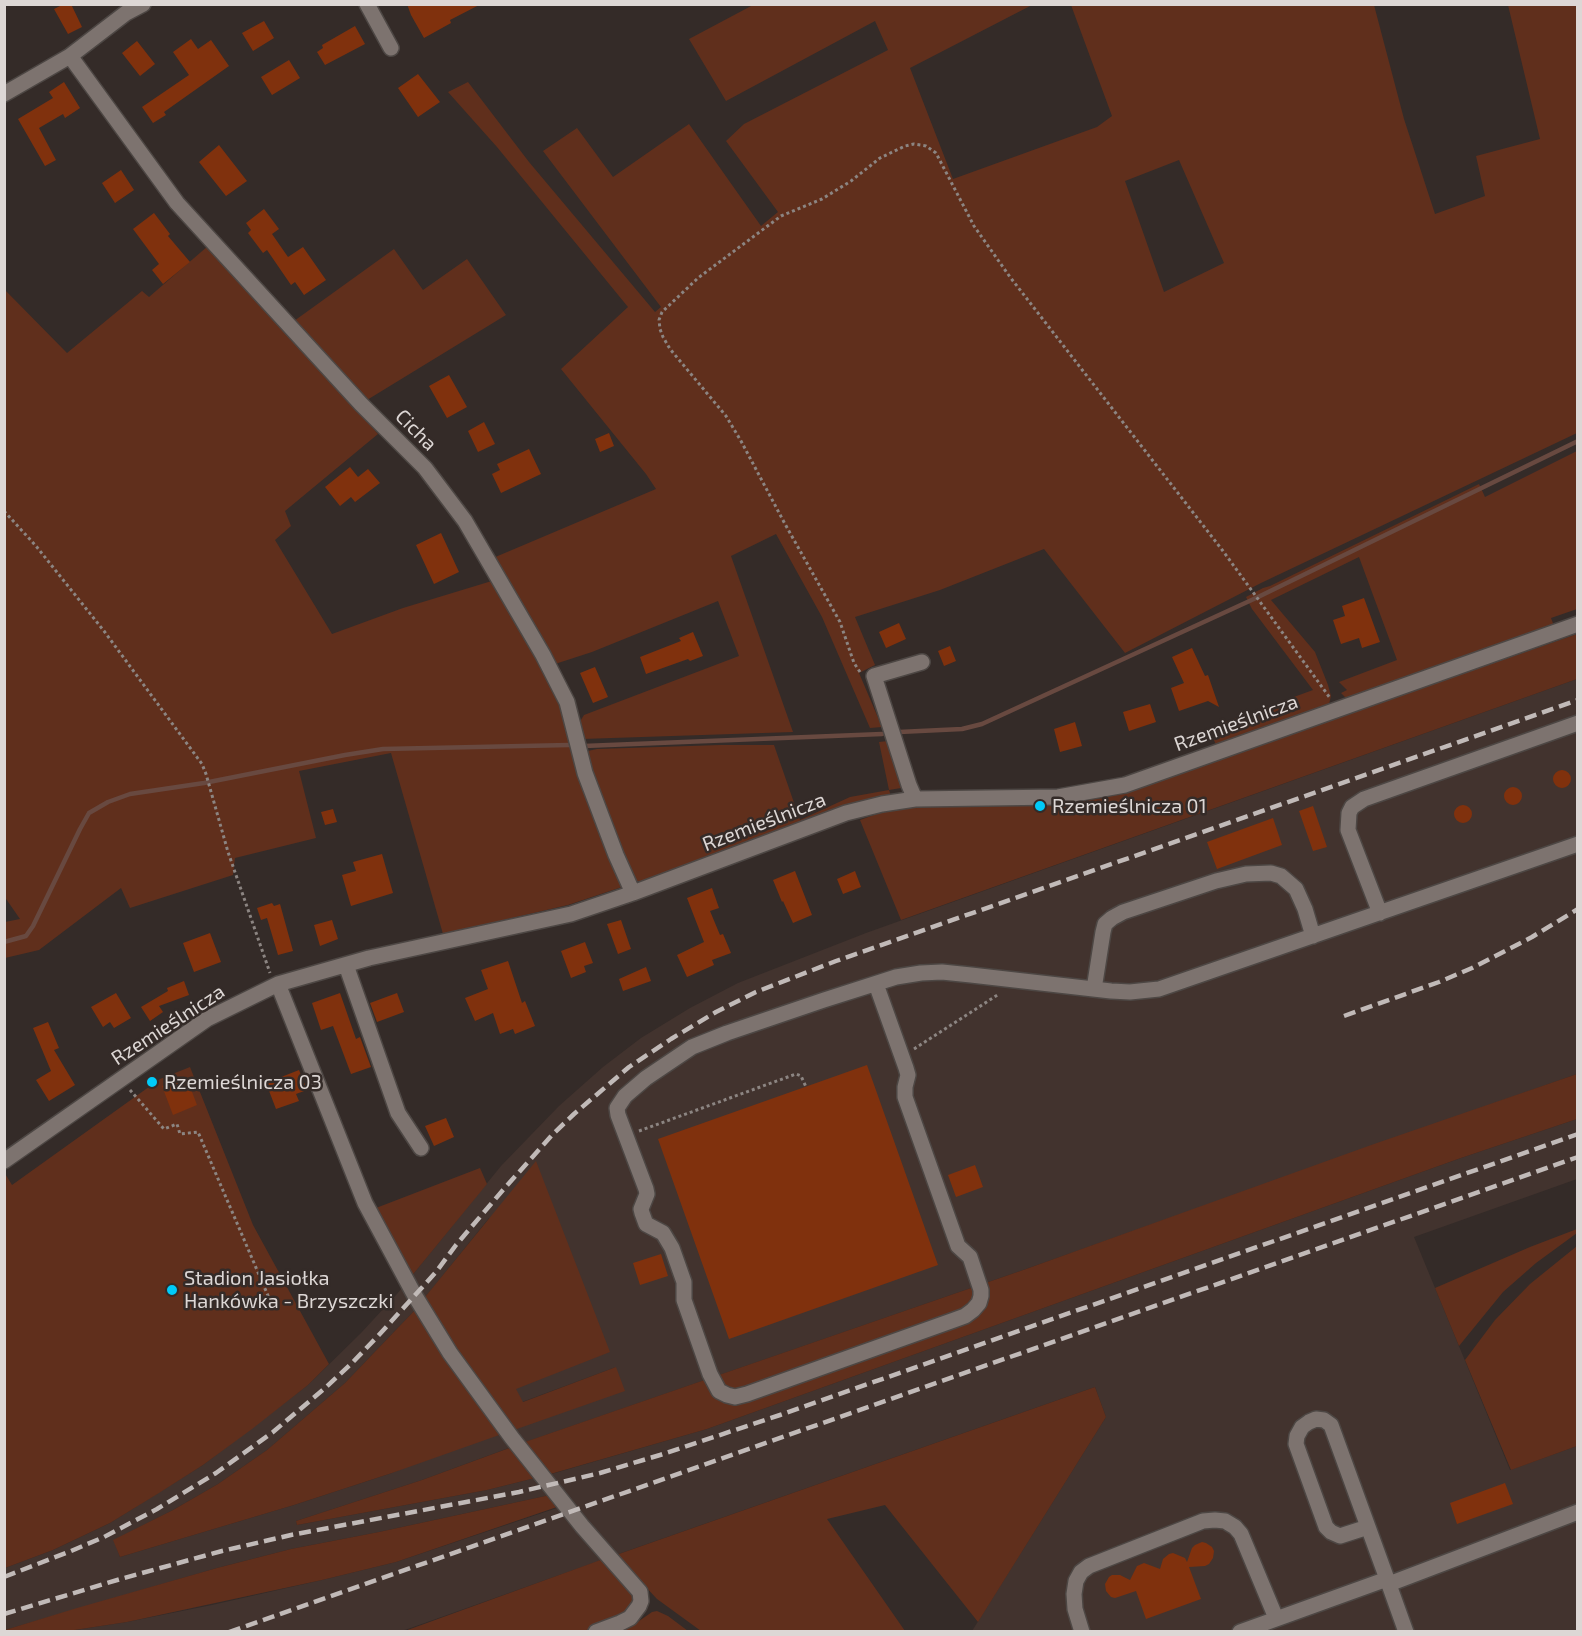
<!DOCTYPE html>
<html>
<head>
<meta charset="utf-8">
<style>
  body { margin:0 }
  #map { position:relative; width:1582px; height:1636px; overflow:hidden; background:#342b28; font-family:"Exo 2",sans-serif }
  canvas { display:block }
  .frame { position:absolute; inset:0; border:6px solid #ddd7d5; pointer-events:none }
</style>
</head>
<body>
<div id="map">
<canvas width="1582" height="1636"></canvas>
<div class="frame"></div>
</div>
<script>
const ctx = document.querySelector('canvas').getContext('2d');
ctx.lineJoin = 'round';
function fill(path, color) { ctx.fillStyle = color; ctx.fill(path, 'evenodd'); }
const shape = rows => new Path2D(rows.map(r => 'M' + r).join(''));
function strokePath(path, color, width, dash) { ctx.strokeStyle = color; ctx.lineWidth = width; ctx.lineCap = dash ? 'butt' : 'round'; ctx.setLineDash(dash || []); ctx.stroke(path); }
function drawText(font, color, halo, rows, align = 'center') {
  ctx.font = font + ' "Exo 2",sans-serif'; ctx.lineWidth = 5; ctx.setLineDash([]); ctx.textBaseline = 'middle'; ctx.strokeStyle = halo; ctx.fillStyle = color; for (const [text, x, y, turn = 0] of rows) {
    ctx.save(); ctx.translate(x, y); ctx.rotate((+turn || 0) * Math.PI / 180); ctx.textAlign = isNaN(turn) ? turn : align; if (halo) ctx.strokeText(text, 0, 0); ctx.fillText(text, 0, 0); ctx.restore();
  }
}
const built = shape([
  [1577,679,1577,1074,1026,1269,517,1445,422,1480,296,1521,297,1525,487,1490,555,1473,707,1429,1458,1159,1577,1119,1577,1179,1414,1237,1510,1470,1577,1446,1577,1631,972,1631,1106,1417,1095,1387,630,1550,402,1631,68,1631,127,1622,212,1605,322,1580,396,1562,557,1508,550,1495,379,1532,291,1549,217,1568,5,1630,5,1568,53,1550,110,1523,203,1465,308,1385,361,1333,397,1294,501,1166,559,1106,603,1067,641,1038,690,1008,738,983,866,933],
  [489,1218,515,1388,522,1402,616,1367,392,1473,294,1505,120,1557,114,1540,173,1510,218,1484,267,1450,345,1383,414,1311]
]);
const green = shape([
  [753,5,1032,5,910,68,953,179,1097,127,1112,116,1071,5,1374,5,1404,119,1435,214,1485,196,1476,156,1540,139,1508,5,1577,5,1577,433,1261,583,1125,653,1044,549,940,590,855,617,875,665,859,673,882,727,870,728,822,617,776,534,731,556,793,732,582,739,579,723,584,715,739,656,718,601,592,652,555,664,493,558,656,489,646,474,561,369,628,307,497,147,448,92,468,82,529,162,655,312,661,307,543,151,577,128,613,177,689,124,761,226,778,212,726,141,744,124,888,50,875,21,726,101,689,39],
  [1179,160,1224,263,1164,292,1125,181],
  [208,246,283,326,378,434,285,511,291,526,275,540,332,634,403,608,495,580,545,669,559,704,622,887,568,905,443,934,391,753,299,771,316,838,235,858,233,875,130,908,121,888,39,950,5,958,5,922,20,919,4,896,4,289,67,353,142,291,149,297],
  [394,249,423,290,467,259,506,315,367,400,294,321],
  [1577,451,1577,609,1551,618,1554,626,1351,698,1345,697,1341,693,1347,690,1339,682,1397,660,1359,557,1271,600,1315,652,1328,685,1331,696,1329,704,1216,745,1209,728,1313,690,1252,609,1246,597,1263,588,1270,586,1479,484,1485,497],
  [1577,634,1577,679,901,920,860,820,885,811,932,804,1053,803,1105,798],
  [888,741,901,784,901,788,889,790,891,796,643,883,632,879,583,752,597,749,721,745,774,745,800,820,850,797,889,790,879,742],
  [190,1067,253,1225,329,1364,308,1385,252,1429,203,1465,159,1493,110,1523,53,1550,5,1568,4,1172,12,1185,160,1079],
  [1577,1074,1577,1119,1458,1159,707,1429,547,1475,522,1443,1026,1269,1374,1144],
  [536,1161,610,1352,516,1389,523,1402,616,1367,625,1391,514,1430,459,1353,425,1297],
  [480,1168,487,1184,410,1278,376,1208],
  [1577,1229,1577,1233,1536,1263,1503,1292,1459,1346,1435,1288,1530,1247],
  [1577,1246,1577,1446,1511,1470,1465,1360,1495,1320,1530,1284],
  [414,1311,502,1434,392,1473,294,1505,120,1557,113,1540,173,1510,218,1484,267,1450,345,1383],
  [1095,1387,1106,1417,978,1622,885,1505,827,1519,905,1631,701,1631,657,1599,616,1555],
  [512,1447,535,1478,487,1490,297,1525,296,1521,422,1480],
  [550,1495,557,1507,396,1562,322,1580,127,1622,68,1631,5,1632,5,1630,77,1608,217,1568,291,1549,379,1532],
  [606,1558,633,1588,636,1601,620,1620,583,1631,402,1632],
  [657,1611,668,1616,688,1631,617,1632,629,1628,652,1612]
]);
const stream = shape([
  [899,732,962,729,982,724,1256,598,1578,441],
  [584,746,882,734],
  [4,942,26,936,33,926,80,829,89,813,108,802,130,794,204,783,345,755,383,749,569,745]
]);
const building = shape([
  [64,4,71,4,82,27,68,34,54,9],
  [407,4,481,4,450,20,451,23,424,38,411,15],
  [264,21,274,38,253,51,242,33],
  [355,26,365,44,325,65,317,52,323,48,322,45],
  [191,39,198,49,211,40,229,66,164,112,166,115,153,123,142,107,189,75,173,52],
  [137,41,155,64,140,76,122,53],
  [289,60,300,78,272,95,261,77],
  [418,74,440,102,418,117,398,88],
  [64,82,80,108,65,118,63,114,39,128,56,160,45,166,18,119,53,98,49,92],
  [219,145,247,181,226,196,199,162],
  [121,170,134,190,115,203,102,183],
  [264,209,279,229,272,234,288,257,303,247,326,280,304,295,295,282,291,285,267,250,263,253,248,233,251,230,246,223],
  [154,213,170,234,168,236,190,262,163,284,152,270,159,264,133,229],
  [449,375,467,407,447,418,429,386],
  [484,422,495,444,478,452,468,431],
  [609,433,614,446,600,452,595,439],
  [529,449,541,474,501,493,492,474,500,470,497,464],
  [350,467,358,477,368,469,380,483,355,502,351,497,340,506,325,487],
  [441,533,459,572,434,584,416,545],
  [1364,598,1380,642,1362,648,1359,638,1341,644,1333,620,1345,616,1342,606],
  [899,623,906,639,886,648,879,632],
  [693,632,703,656,690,661,688,659,646,674,640,657,681,641,679,638],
  [950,646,956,661,944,666,938,651],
  [1192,648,1205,676,1208,675,1219,707,1208,701,1179,711,1171,688,1184,683,1172,657],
  [595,667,608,697,593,703,580,673],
  [1150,704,1156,722,1129,731,1123,712],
  [1075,722,1082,746,1060,752,1054,729],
  '1553 779a9 9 0 1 1 18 0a9 9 0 1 1-18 0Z',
  '1504 796a9 9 0 1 1 18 0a9 9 0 1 1-18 0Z',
  '1454 814a9 9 0 1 1 18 0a9 9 0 1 1-18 0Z',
  [1313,806,1327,847,1313,851,1299,811],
  [333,809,337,822,325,825,321,812],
  [1273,818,1282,845,1217,869,1207,842],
  [382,854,393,893,351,906,342,875,356,871,353,862],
  [795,871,812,915,793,923,783,901,782,902,773,880],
  [855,871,861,887,843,894,837,879],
  [712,888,719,908,710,911,720,935,723,934,731,953,712,960,714,965,687,977,677,955,704,942,687,898],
  [272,903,274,906,280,904,293,951,278,955,267,918,261,920,257,908],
  [332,920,338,939,320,946,314,925],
  [621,920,631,949,618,954,607,924],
  [210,933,221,962,194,972,183,943],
  [585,942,593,963,584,966,586,972,571,978,561,951],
  [508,961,522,1003,525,1001,535,1026,515,1034,513,1029,500,1034,493,1013,475,1021,465,998,488,989,481,970],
  [646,967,651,981,623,991,619,979],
  [184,981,189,995,159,1006,163,1012,150,1021,141,1007,168,991,167,988],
  [116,993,131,1018,114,1028,110,1022,103,1027,91,1007],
  [340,993,356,1039,360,1037,371,1067,351,1074,333,1026,321,1030,312,1003],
  [397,993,404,1012,377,1022,370,1003],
  [48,1022,59,1048,54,1050,75,1085,49,1101,36,1080,51,1071,33,1028],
  [867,1065,938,1265,729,1339,658,1139],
  [299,1070,307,1090,296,1094,299,1101,276,1109,266,1083],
  [186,1076,197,1105,173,1115,162,1086],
  [446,1118,454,1137,434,1146,425,1126],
  [975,1165,983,1187,956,1197,948,1175],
  [661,1254,668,1276,640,1285,633,1263],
  [1505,1483,1513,1504,1457,1524,1450,1503],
  [1202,1542,1206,1543,1212,1547,1214,1551,1213,1558,1209,1564,1205,1566,1189,1567,1201,1599,1146,1619,1136,1591,1115,1598,1111,1597,1106,1591,1105,1584,1109,1577,1112,1575,1120,1575,1130,1580,1137,1566,1144,1563,1160,1569,1163,1559,1169,1554,1173,1553,1185,1558,1187,1562,1192,1548,1195,1545]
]);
const path = shape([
  [4,511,36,546,104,631,202,764,206,774,228,852,270,973],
  [860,672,854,663,840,622,785,524,741,441,726,416,670,349,663,337,660,329,659,320,662,312,698,278,781,216,822,199,851,181,880,158,905,146,914,144,926,146,936,153,974,226,1010,277,1223,551,1330,698],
  [914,1049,999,994],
  [130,1090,164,1129,177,1124,180,1134,198,1132,269,1298],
  [639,1131,796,1074,801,1076,806,1087]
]);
const minor = shape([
  [367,4,391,48],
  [70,56,177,203,361,404,425,468,465,521,543,655,567,702,585,773,616,855,633,893],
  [4,94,70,56,126,13,143,4],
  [915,799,909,785,874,676,922,662],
  [1380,913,1348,830,1349,813,1352,807,1364,799,1578,723],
  [346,965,398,1113,421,1148],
  [278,984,365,1203,415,1296,450,1353,512,1438,582,1526,640,1592,641,1601,639,1606,630,1618,620,1623,596,1632],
  [876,984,906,1068,908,1075,905,1087,905,1097,958,1246,970,1257,981,1290,981,1296,979,1303,973,1310,965,1316,954,1320,747,1394,735,1397,727,1395,719,1391,710,1374,684,1300,684,1282,672,1248,663,1233,646,1224,642,1213,641,1209,647,1194,646,1189,618,1115,617,1108,625,1096,646,1078,692,1047,727,1033,824,1000,896,977,921,973,942,972,971,975,1111,991,1130,992,1159,989,1578,844],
  [1094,989,1103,932,1105,924,1112,918,1123,912,1216,881,1246,874,1271,873,1281,876,1296,889,1305,909,1313,936],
  [4,1161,207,1019,278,984,369,958,571,914,633,893,846,813,882,804,915,799,1058,797,1125,785,1578,624],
  [1368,1527,1340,1536,1331,1532,1326,1527,1296,1444,1297,1436,1302,1427,1309,1422,1316,1419,1324,1420,1331,1425,1387,1579,1406,1632],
  [1389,1584,1578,1512],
  [1082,1632,1075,1609,1074,1594,1076,1581,1081,1572,1089,1566,1203,1521,1215,1520,1225,1521,1235,1527,1241,1534,1276,1618],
  [1240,1632,1387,1579]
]);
const rail = shape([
  [1344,1016,1439,982,1472,968,1532,937,1578,909],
  [4,1577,71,1551,104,1537,157,1509,216,1473,273,1432,324,1389,351,1364,378,1336,436,1272,456,1245,503,1190,553,1134,574,1114,629,1067,671,1039,716,1012,756,992,836,961,1578,700],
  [4,1614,124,1578,222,1551,291,1535,519,1492,600,1473,660,1455,780,1415,1578,1134],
  [229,1632,1578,1157]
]);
const markers = [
  [1040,806,6,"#00cbf9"],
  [152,1082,6,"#00cbf9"],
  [172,1290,6,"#00cbf9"]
];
const streetNames = [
  ["Cicha",416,430,45],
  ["Rzemieślnicza",1236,723,-20],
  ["Rzemieślnicza",764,822,-21],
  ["Rzemieślnicza",168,1025,-33]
];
const poiNames = [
  ["Rzemieślnicza 01",1052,806],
  ["Rzemieślnicza 03",164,1082],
  ["Stadion Jasiołka",184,1278],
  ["Hankówka - Brzyszczki",184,1301]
];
fill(built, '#42332e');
fill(green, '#602f1c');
strokePath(stream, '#684940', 4.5);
fill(building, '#80310d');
strokePath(minor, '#4d4744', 18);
strokePath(path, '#8c8582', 3, [3, 3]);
strokePath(minor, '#7d736f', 15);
strokePath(rail, '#c1bab8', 4.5, [12, 6]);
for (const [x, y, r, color] of markers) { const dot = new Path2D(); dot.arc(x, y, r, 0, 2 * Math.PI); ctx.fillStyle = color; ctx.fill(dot); strokePath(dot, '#342b28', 2); }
drawText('20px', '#ddd7d5', '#342b28', streetNames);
drawText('20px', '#ddd7d5', '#342b28', poiNames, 'left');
</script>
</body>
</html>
